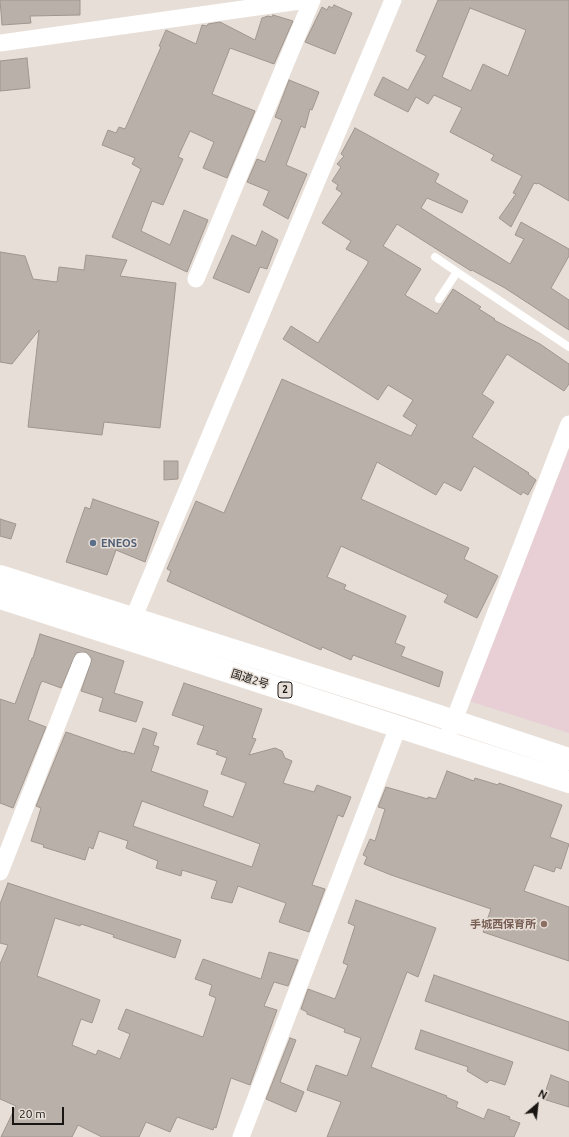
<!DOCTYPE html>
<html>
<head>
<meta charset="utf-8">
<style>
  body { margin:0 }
  #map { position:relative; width:569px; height:1137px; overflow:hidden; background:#e7ded7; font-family:Ubuntu,sans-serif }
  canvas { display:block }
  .north { position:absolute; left:517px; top:1085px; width:40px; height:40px; -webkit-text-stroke:3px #e7ded7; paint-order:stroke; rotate:28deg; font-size:11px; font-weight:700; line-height:16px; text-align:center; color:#181512 }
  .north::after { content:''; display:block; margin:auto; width:14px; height:18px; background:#181512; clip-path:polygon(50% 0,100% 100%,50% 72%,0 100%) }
  .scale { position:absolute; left:12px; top:1107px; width:52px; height:18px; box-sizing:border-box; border:2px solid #181512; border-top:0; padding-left:5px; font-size:12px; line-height:14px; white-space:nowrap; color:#181512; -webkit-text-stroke:3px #e7ded7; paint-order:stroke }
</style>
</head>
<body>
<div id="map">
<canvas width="569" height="1137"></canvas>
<div class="north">N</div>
<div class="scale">20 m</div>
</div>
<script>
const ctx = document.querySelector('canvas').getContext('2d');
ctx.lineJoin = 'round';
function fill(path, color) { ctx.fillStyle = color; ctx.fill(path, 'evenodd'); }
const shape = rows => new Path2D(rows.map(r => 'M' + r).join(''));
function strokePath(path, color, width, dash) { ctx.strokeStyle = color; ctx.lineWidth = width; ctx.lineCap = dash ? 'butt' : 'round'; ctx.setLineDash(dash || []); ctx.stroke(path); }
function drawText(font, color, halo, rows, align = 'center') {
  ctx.font = font + ' Ubuntu,"Noto Sans JP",sans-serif'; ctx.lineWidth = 3; ctx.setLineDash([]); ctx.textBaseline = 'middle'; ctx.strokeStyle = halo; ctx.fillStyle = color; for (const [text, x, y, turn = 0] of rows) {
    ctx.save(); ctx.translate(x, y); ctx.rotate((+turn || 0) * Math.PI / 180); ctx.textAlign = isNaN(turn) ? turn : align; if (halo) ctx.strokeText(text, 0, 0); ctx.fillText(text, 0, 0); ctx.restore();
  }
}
const industrial = shape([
  [569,449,569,733,469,701]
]);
const building = shape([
  [0,0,80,0,80,15,30,16,31,23,2,25,0,0],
  [438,0,569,0,569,201,538,183,537,184,534,183,511,227,499,218,516,194,513,193,522,176,491,160,494,155,450,132,462,108,434,95,428,104,416,97,408,112,374,95,383,77,408,90,426,56,416,51,438,0],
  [470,8,526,30,508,76,483,64,471,91,442,77,470,8],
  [334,5,352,13,335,54,305,42,322,7,327,10,329,6,332,8,334,5],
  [273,15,293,21,274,64,230,48,212,94,255,111,227,178,203,168,214,142,190,131,178,157,183,159,163,205,152,201,141,231,170,245,184,210,208,220,187,272,112,237,141,169,132,164,135,158,102,145,108,130,116,133,119,127,125,129,161,47,159,46,166,30,196,44,202,25,207,26,208,24,220,22,255,40,262,18,268,16,272,17,273,15],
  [27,58,30,88,0,91,0,61,27,58],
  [289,80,319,92,312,110,310,109,305,128,301,126,286,165,307,174,288,219,263,205,269,191,247,182,257,159,265,162,282,120,275,117,289,80],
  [355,128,439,174,435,182,468,201,462,213,427,198,421,208,499,257,510,264,524,239,515,235,521,222,569,249,569,256,551,288,569,300,569,330,505,288,472,270,471,271,397,224,383,246,421,269,405,295,437,314,453,289,481,307,479,309,495,319,494,320,540,344,569,364,569,384,564,391,507,354,482,394,494,402,472,437,529,473,528,474,536,480,528,495,523,492,521,495,474,466,461,491,444,482,436,495,377,462,361,499,469,548,464,559,498,576,477,618,444,602,448,595,341,546,327,577,346,585,344,589,406,616,395,643,405,647,401,656,443,672,439,687,353,655,351,660,322,647,321,650,167,581,171,571,167,569,196,501,224,513,282,379,411,436,417,425,403,416,413,400,388,385,378,400,283,339,291,326,318,343,368,263,368,261,346,249,351,241,322,223,342,193,336,189,338,185,332,181,341,167,337,164,344,156,341,154,355,128],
  [262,231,278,240,267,269,260,267,249,293,213,278,232,235,256,246,262,231],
  [0,252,25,256,33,279,57,282,59,267,84,270,86,255,127,260,120,276,176,283,160,428,104,422,102,435,28,427,39,330,12,364,0,362,0,252],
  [164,461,178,461,178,479,164,480,164,461],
  [93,499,159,522,145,562,116,550,107,575,66,562,85,507,90,509,93,499],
  [0,519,16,524,11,539,0,536,0,519],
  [40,634,124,661,114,693,143,702,136,722,99,711,103,698,81,691,92,659,86,652,76,653,61,688,42,681,40,685,28,720,46,727,13,808,0,803,0,699,15,704,32,658,33,658,40,634],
  [184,683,262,709,252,738,256,739,249,755,275,748,282,751,285,758,292,761,283,783,314,792,317,785,351,797,343,817,338,815,312,885,325,889,309,932,279,922,286,903,238,886,232,903,211,898,217,881,182,870,181,876,156,868,158,861,126,848,128,841,99,831,93,849,89,847,85,860,43,847,44,845,31,841,41,808,36,806,66,732,124,752,124,751,134,754,143,728,157,733,153,745,159,747,151,771,208,791,203,806,233,817,246,783,221,774,227,758,216,754,218,751,197,744,204,726,172,715,184,683],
  [142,801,260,844,252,867,133,826,142,801],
  [447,771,474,781,475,778,498,785,499,783,562,805,550,837,569,844,561,869,556,867,554,872,534,865,524,891,569,907,569,961,483,932,491,909,391,875,364,864,367,857,363,855,370,839,375,841,385,809,378,807,386,787,428,799,428,797,436,799,447,771],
  [8,883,181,940,175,958,113,937,114,935,81,924,80,926,55,918,37,976,100,1000,92,1023,81,1019,72,1045,96,1055,98,1050,120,1059,130,1034,118,1029,126,1009,203,1037,216,998,209,995,212,985,195,979,203,959,261,979,269,952,298,960,288,986,274,982,264,1006,277,1010,250,1085,231,1078,216,1128,214,1127,213,1130,177,1117,170,1132,146,1122,139,1137,102,1137,78,1125,72,1137,1,1137,16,1106,0,1099,0,964,8,945,0,943,0,904,8,883],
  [356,900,436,928,418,977,407,972,371,1067,447,1096,446,1097,458,1102,456,1107,484,1119,488,1109,510,1117,509,1119,520,1123,514,1137,327,1137,341,1102,307,1090,316,1065,347,1076,361,1038,344,1032,345,1029,307,1014,307,1012,301,1009,308,989,335,999,348,965,343,963,355,926,348,923,356,900],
  [434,975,569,1022,569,1051,425,1001,434,975],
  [421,1030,513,1062,505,1085,490,1080,487,1083,467,1071,468,1067,415,1049,421,1030],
  [290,1038,296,1040,280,1082,304,1092,296,1112,266,1099,290,1038],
  [551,1075,569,1082,569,1107,543,1099,551,1075]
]);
const service = shape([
  [435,257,457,272],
  [439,299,457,272,569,347]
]);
const minor = shape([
  [0,43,307,0],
  [196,279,312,0],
  [133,619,393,0],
  [449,733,569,424],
  [0,872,82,661],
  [241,1137,398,727]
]);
const trunk = shape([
  [0,576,415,708,569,759],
  [0,598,569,782]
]);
const markers = [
  [93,543,4,"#5c6f8a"],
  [544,924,4,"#8d6e63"]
];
const shields = [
  [285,690,14]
];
const shieldNames = [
  ["2",285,690]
];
const serviceNames = [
  ["ENEOS",101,543]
];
const streetNames = [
  ["国道2号",250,679,18]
];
const educationNames = [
  ["手城西保育所",536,924]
];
fill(industrial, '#e8cfd6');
fill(building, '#b9b0a9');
strokePath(building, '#9f968f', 1);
strokePath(service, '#fff', 8);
strokePath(minor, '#fff', 17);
strokePath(trunk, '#fff', 22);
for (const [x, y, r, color] of markers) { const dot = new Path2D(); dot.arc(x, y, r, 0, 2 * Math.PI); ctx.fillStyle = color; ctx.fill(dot); strokePath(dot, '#e7ded7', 1.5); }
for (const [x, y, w] of shields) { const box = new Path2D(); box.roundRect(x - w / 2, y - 8, w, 16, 3); ctx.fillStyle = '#e7ded7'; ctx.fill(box); strokePath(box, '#181512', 1); }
drawText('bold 10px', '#181512', null, shieldNames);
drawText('bold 11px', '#4e5e75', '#e7ded7', serviceNames, 'left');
drawText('11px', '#181512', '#e7ded7', streetNames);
drawText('bold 11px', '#785e54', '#e7ded7', educationNames, 'right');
</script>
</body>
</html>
